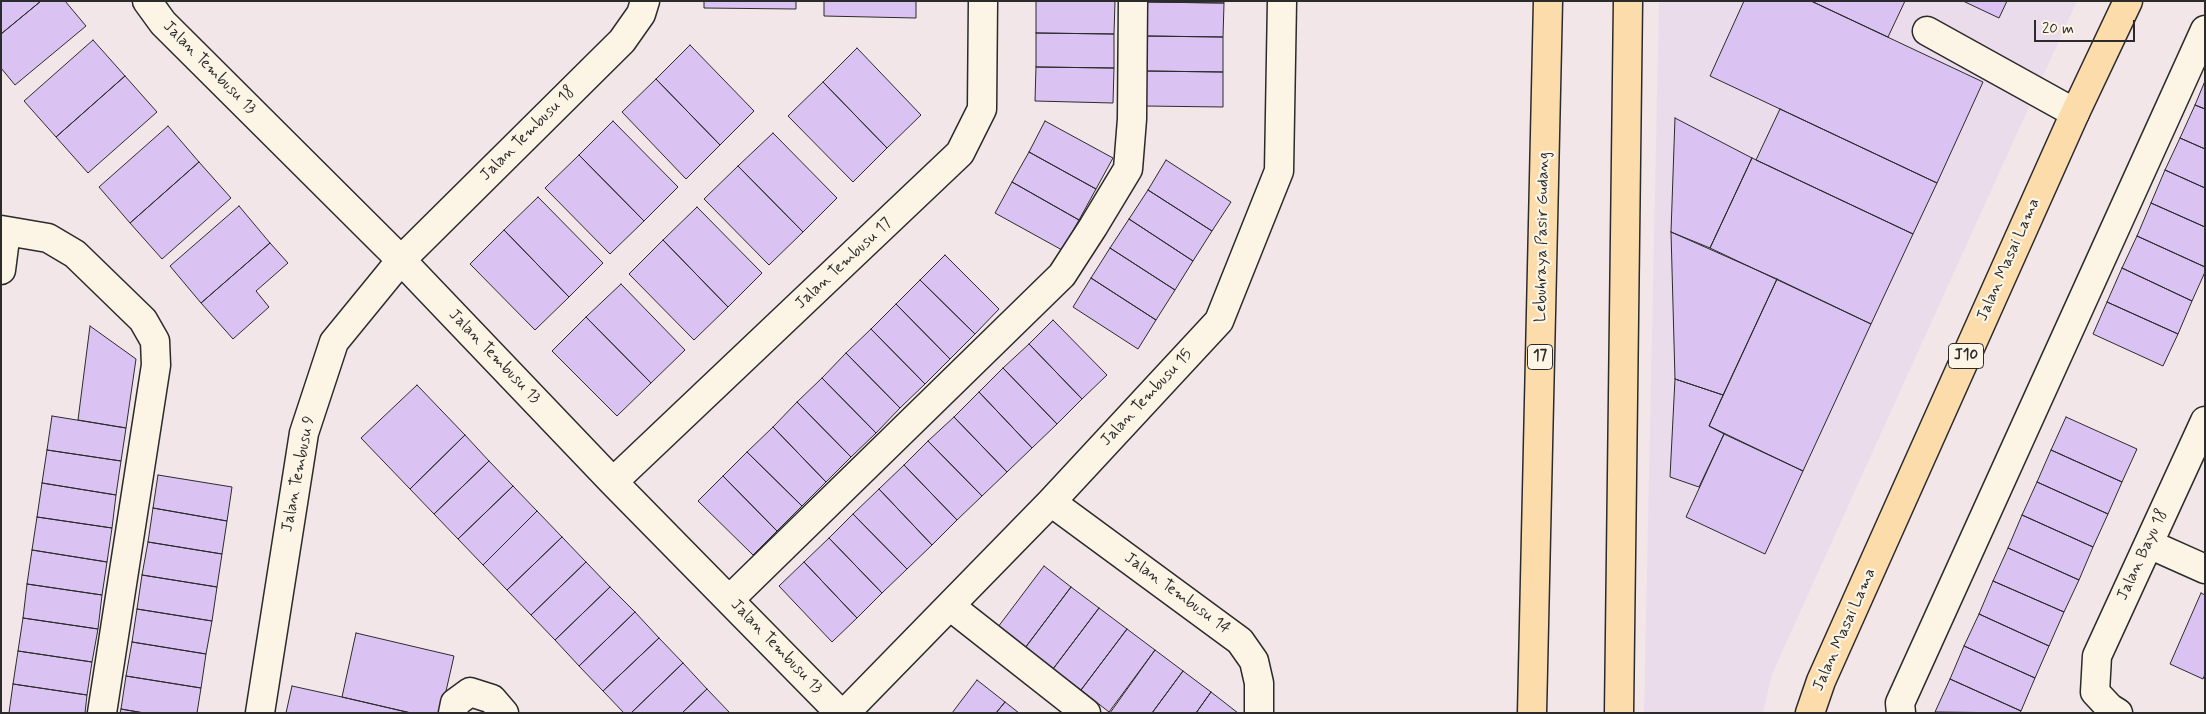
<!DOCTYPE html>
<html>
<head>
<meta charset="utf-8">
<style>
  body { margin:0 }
  #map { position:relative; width:2206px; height:714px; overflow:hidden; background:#f2e6e9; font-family:Mynerve,sans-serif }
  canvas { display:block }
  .frame { position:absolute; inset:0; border:2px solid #2b2b2b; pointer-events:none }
  .scale { position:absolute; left:2034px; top:20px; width:101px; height:22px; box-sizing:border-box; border:2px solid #2b2b2b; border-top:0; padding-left:6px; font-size:15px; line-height:18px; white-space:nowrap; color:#2b2b2b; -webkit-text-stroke:4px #fcf5e5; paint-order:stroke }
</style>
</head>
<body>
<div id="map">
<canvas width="2206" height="714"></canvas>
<div class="frame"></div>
<div class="scale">20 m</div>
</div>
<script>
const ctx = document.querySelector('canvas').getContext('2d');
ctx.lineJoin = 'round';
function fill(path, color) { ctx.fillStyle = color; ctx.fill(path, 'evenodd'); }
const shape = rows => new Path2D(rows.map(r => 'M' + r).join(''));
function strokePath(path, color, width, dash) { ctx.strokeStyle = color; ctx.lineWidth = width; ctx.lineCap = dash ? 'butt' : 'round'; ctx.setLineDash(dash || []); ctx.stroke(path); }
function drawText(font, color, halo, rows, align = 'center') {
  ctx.font = font + ' Mynerve,sans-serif'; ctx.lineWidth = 4.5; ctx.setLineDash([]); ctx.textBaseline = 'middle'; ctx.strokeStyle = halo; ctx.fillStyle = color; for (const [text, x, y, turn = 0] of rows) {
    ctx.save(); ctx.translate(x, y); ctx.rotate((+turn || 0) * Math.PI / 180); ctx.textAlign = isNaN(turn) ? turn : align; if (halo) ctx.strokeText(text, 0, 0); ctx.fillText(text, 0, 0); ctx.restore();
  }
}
const built = shape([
  [1659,1,2077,1,1772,674,1763,713,1644,712]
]);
const building = shape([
  [1,1,41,1,1,34,1,1],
  [41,1,65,1,86,26,15,85,1,68,1,34,41,1],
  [704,1,796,1,796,9,704,8,704,1],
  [824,1,916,1,916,18,824,16,824,1],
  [1036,1,1115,1,1114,34,1036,33,1036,1],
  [1145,1,1224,1,1224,3,1145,2,1145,1],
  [1744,1,1811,1,1983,82,1937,183,1710,76,1744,1],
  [1811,1,1905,1,1888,37,1811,1],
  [1963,1,2007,1,1999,18,1963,1],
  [1145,2,1224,3,1223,37,1145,36,1145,2],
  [1036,33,1114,34,1114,68,1036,67,1036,33],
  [1145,36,1223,37,1223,72,1145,71,1145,36],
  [93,40,125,76,56,137,24,101,93,40],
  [690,45,754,111,720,145,656,79,690,45],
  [857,48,921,115,887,148,823,82,857,48],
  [1036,67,1114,68,1113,103,1035,101,1036,67],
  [1145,71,1223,72,1223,107,1145,106,1145,71],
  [125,76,157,112,88,173,56,137,125,76],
  [656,79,720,145,686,179,622,112,656,79],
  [2205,81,2205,109,2195,105,2205,81],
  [823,82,887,148,853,182,788,116,823,82],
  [2195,105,2205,109,2205,149,2180,138,2195,105],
  [1780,109,1937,183,1913,234,1756,160,1780,109],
  [1675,118,1752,158,1710,248,1671,232,1675,118],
  [613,121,678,187,644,221,579,155,613,121],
  [1045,121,1113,158,1096,189,1029,152,1045,121],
  [168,126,199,162,130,223,99,187,168,126],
  [773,133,837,198,803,232,738,166,773,133],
  [2180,138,2205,149,2205,188,2165,170,2180,138],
  [1029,152,1096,189,1079,220,1012,182,1029,152],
  [579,155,644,221,610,254,545,188,579,155],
  [1752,158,1913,234,1871,324,1710,248,1752,158],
  [1166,160,1231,202,1212,231,1148,190,1166,160],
  [199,162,231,198,162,259,130,223,199,162],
  [738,166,803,232,769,265,704,199,738,166],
  [2165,170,2205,188,2205,227,2151,203,2165,170],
  [1012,182,1079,220,1062,250,995,213,1012,182],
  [1148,190,1212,231,1193,261,1129,219,1148,190],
  [538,197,603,263,569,297,504,230,538,197],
  [2151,203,2205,227,2205,267,2137,236,2151,203],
  [239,206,270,243,201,303,170,266,239,206],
  [697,207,762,273,728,307,663,240,697,207],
  [1129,219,1193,261,1175,290,1110,248,1129,219],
  [504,230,569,297,535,330,470,264,504,230],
  [1671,232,1777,279,1723,395,1675,379,1671,232],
  [2137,236,2205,267,2205,272,2192,301,2122,268,2137,236],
  [663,240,728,307,694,340,629,274,663,240],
  [270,243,288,263,256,291,269,307,233,339,201,303,270,243],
  [1110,248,1175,290,1156,320,1091,278,1110,248],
  [945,255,999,309,975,334,920,280,945,255],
  [2122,268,2192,301,2178,334,2107,302,2122,268],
  [1091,278,1156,320,1138,349,1073,307,1091,278],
  [1777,279,1871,324,1803,471,1709,426,1777,279],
  [920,280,975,334,950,359,896,304,920,280],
  [621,284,685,350,651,383,586,317,621,284],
  [2107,302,2178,334,2163,366,2093,334,2107,302],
  [896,304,950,359,925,384,871,329,896,304],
  [586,317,651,383,617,416,552,351,586,317],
  [1053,320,1107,375,1082,399,1029,344,1053,320],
  [90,326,136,359,126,428,78,420,90,326],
  [871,329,925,384,900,408,846,353,871,329],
  [1029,344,1082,399,1057,424,1003,368,1029,344],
  [846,353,900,408,876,433,822,378,846,353],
  [1003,368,1057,424,1032,448,979,392,1003,368],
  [822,378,876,433,851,457,797,402,822,378],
  [1675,379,1723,395,1709,426,1724,434,1699,487,1670,477,1675,379],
  [417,385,465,435,410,489,361,438,417,385],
  [979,392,1032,448,1007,472,954,417,979,392],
  [797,402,851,457,826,482,773,427,797,402],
  [52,416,126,428,121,461,47,450,52,416],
  [954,417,1007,472,982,496,928,441,954,417],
  [2066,417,2137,449,2122,482,2051,450,2066,417],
  [773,427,826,482,802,506,747,452,773,427],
  [1724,434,1803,471,1765,554,1686,517,1724,434],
  [465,435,489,461,434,514,410,489,465,435],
  [928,441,982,496,957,520,904,465,928,441],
  [47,450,121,461,116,495,42,483,47,450],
  [2051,450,2122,482,2108,514,2037,482,2051,450],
  [747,452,802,506,777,531,723,476,747,452],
  [489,461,513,486,458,539,434,514,489,461],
  [904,465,957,520,932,545,879,489,904,465],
  [158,475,232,487,227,521,153,508,158,475],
  [723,476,777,531,753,555,698,501,723,476],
  [2037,482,2108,514,2093,547,2022,515,2037,482],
  [42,483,116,495,112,528,37,517,42,483],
  [513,486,537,511,483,565,458,539,513,486],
  [879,489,932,545,907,569,853,514,879,489],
  [153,508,227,521,222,554,148,542,153,508],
  [537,511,562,537,507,590,483,565,537,511],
  [853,514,907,569,882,593,829,538,853,514],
  [2022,515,2093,547,2079,580,2008,548,2022,515],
  [37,517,112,528,107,562,32,550,37,517],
  [562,537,586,562,531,615,507,590,562,537],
  [829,538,882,593,857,618,804,562,829,538],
  [148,542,222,554,217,587,142,575,148,542],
  [2008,548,2079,580,2064,612,1993,581,2008,548],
  [32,550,107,562,102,595,27,584,32,550],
  [586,562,610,587,555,640,531,615,586,562],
  [804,562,857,618,832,642,779,586,804,562],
  [1044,566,1071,587,1025,648,998,627,1044,566],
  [142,575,217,587,212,621,137,609,142,575],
  [1993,581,2064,612,2049,646,1979,614,1993,581],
  [27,584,102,595,98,629,23,618,27,584],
  [610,587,635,612,579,666,555,640,610,587],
  [1071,587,1099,608,1053,669,1025,648,1071,587],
  [2201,593,2205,595,2205,674,2203,679,2170,664,2201,593],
  [1099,608,1127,629,1081,690,1053,669,1099,608],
  [137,609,212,621,206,654,132,642,137,609],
  [635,612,659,638,603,691,579,666,635,612],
  [1979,614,2049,646,2035,678,1964,646,1979,614],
  [23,618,98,629,92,662,18,651,23,618],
  [1127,629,1155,650,1109,712,1081,690,1127,629],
  [356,633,454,656,441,713,411,713,342,697,356,633],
  [659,638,683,663,631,713,624,713,603,691,659,638],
  [132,642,206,654,201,688,126,676,132,642],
  [1964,646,2035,678,2021,711,1950,679,1964,646],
  [1155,650,1183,671,1152,713,1110,713,1155,650],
  [18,651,92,662,87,695,13,684,18,651],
  [683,663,707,689,682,713,631,713,683,663],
  [1183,671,1211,692,1196,713,1152,713,1183,671],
  [126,676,201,688,197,713,144,713,121,709,126,676],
  [1950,679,2021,711,2020,713,1935,712,1950,679],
  [977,680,1005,702,996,713,952,713,977,680],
  [13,684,87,695,85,713,9,713,13,684],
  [292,686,342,697,411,713,286,713,292,686],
  [707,689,730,713,682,713,707,689],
  [1211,692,1238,713,1196,713,1211,692],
  [1005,702,1019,713,996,713,1005,702],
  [121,709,144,713,120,713,121,709]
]);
const minor = shape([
  [147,1,163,23,401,260,613,482,840,713],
  [1927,31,2075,113],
  [1,230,48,238,75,254,143,320,155,341,156,365,102,713],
  [1,270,6,231],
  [613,482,960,153,982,109,983,1],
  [1051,502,1240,641,1254,661,1259,683,1259,713],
  [2149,544,2205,569],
  [729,600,1062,275,1093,227,1128,169,1132,119,1133,1],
  [950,606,1086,713],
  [260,713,304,433,334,342,401,260,622,41,641,14,645,1],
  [453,713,455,703,470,692,492,699,504,713],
  [845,713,1051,502,1219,321,1279,171,1282,1],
  [1901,713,1900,703,2205,30],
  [2118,713,2110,708,2095,692,2097,656,2205,421]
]);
const major = shape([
  [1810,713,1821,681,2075,113,2128,1]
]);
const highway = shape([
  [1532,713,1548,1],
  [1619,713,1628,1]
]);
const shields = [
  [1966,356,35],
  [1540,357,25]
];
const shieldNames = [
  ["J10",1966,356],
  ["17",1540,357]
];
const streetNames = [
  ["Jalan Tembusu 13",209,68,45],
  ["Jalan Tembusu 18",528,134,-45],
  ["Lebuhraya Pasir Gudang",1543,237,-89],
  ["Jalan Masai Lama",2009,260,-66],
  ["Jalan Tembusu 17",844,264,-43],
  ["Jalan Tembusu 13",494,357,46],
  ["Jalan Tembusu 15",1147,398,-47],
  ["Jalan Tembusu 9",299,474,-79],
  ["Jalan Bayu 18",2143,555,-65],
  ["Jalan Tembusu 14",1177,594,36],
  ["Jalan Masai Lama",1845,630,-66],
  ["Jalan Tembusu 13",776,647,46]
];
fill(built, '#ebdcec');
fill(building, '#dac3f3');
strokePath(building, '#2b2b2b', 1);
strokePath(minor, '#2b2b2b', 31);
strokePath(major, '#2b2b2b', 31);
strokePath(highway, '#2b2b2b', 31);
strokePath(minor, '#fcf5e5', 28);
strokePath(major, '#fddcac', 28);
strokePath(highway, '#fddcac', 28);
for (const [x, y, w] of shields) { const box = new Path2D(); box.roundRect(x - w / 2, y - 12.5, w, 25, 4); ctx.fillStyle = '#fcf5e5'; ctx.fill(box); strokePath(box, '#2b2b2b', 1); }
drawText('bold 15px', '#2b2b2b', null, shieldNames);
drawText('16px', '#2b2b2b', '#fcf5e5', streetNames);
</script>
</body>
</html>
